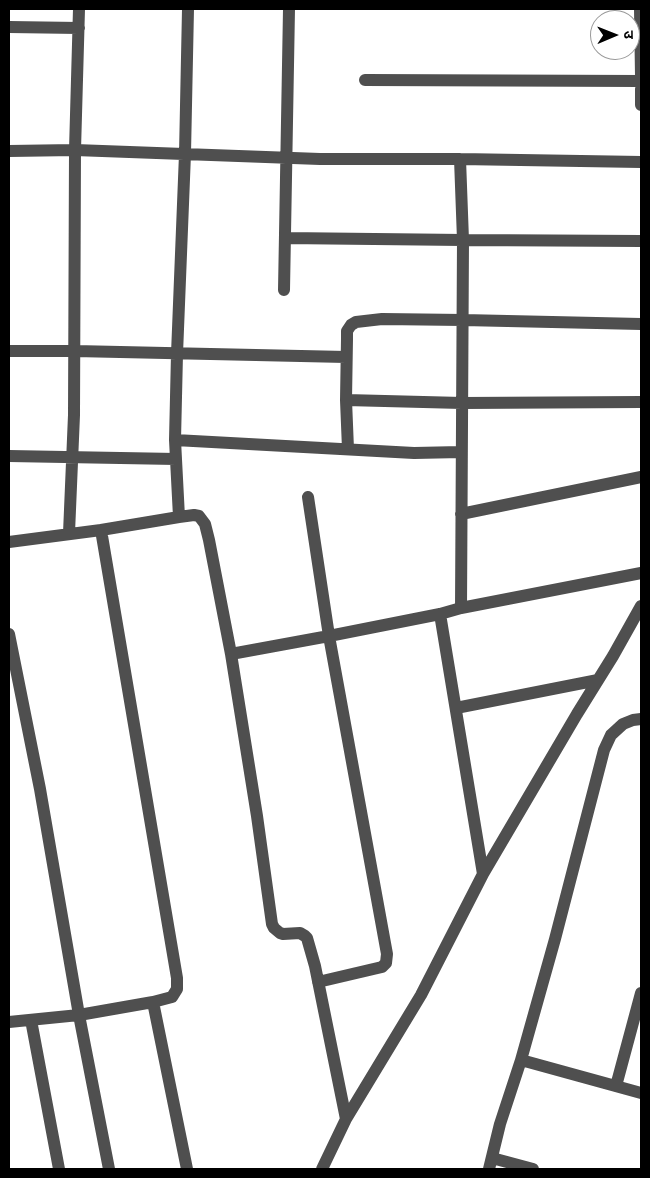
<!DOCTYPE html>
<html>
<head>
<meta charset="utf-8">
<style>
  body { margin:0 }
  #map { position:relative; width:650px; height:1178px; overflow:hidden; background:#fff; font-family:Mulish,"Noto Sans Devanagari",sans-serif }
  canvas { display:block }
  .frame { position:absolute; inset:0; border:10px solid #000; pointer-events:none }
  .north { position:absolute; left:590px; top:10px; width:50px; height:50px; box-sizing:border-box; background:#fff; border:1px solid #999; border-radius:50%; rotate:89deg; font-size:14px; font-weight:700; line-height:20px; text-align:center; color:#000 }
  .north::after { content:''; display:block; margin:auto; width:18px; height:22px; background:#000; clip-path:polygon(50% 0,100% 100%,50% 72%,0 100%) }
</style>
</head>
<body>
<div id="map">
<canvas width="650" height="1178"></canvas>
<div class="frame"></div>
<div class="north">उ</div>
</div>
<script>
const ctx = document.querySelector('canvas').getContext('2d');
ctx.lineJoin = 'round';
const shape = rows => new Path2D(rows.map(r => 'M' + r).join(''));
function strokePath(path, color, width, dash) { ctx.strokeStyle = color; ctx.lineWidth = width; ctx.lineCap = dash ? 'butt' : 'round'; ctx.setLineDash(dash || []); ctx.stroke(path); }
const minor = shape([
  [640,9,641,76],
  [9,27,79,28],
  [365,80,641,81],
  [641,89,641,105],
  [9,151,75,150,320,159,460,159,641,162],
  [460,159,463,240,461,608],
  [285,238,463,240,641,241],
  [284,290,289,9],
  [9,351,75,351,346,357],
  [346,400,462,403,641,402],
  [175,440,414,453,461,452],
  [348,449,346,400,347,339,347,331,351,325,356,322,382,319,463,320,641,324],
  [9,456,176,459],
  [308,497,329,636,387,954,386,963,382,967,318,982],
  [461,514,641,477],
  [179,517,175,440,177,354,185,154,188,9],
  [69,533,74,415,75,150,79,9],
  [9,542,101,530,179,517,194,515,199,516,205,524,209,540,231,654,257,816,272,924,274,928,280,933,283,934,300,933,305,936,307,938,315,966,346,1119],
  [440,614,483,874],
  [9,634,40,789,79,1015,109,1169],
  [231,654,329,636,440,614,461,608,641,573],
  [456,708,598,680],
  [153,1002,187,1169],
  [31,1020,59,1169],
  [9,1022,79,1015,153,1002,172,997,177,989,177,978,101,530],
  [521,1060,641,1093],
  [616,1086,641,993],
  [492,1158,533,1169],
  [322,1169,346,1119,421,995,483,874,577,714,613,656,641,606],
  [489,1169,500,1124,521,1060,555,939,604,750,611,735,623,724,633,720,641,719]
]);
strokePath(minor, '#4f4f4f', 12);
</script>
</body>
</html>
